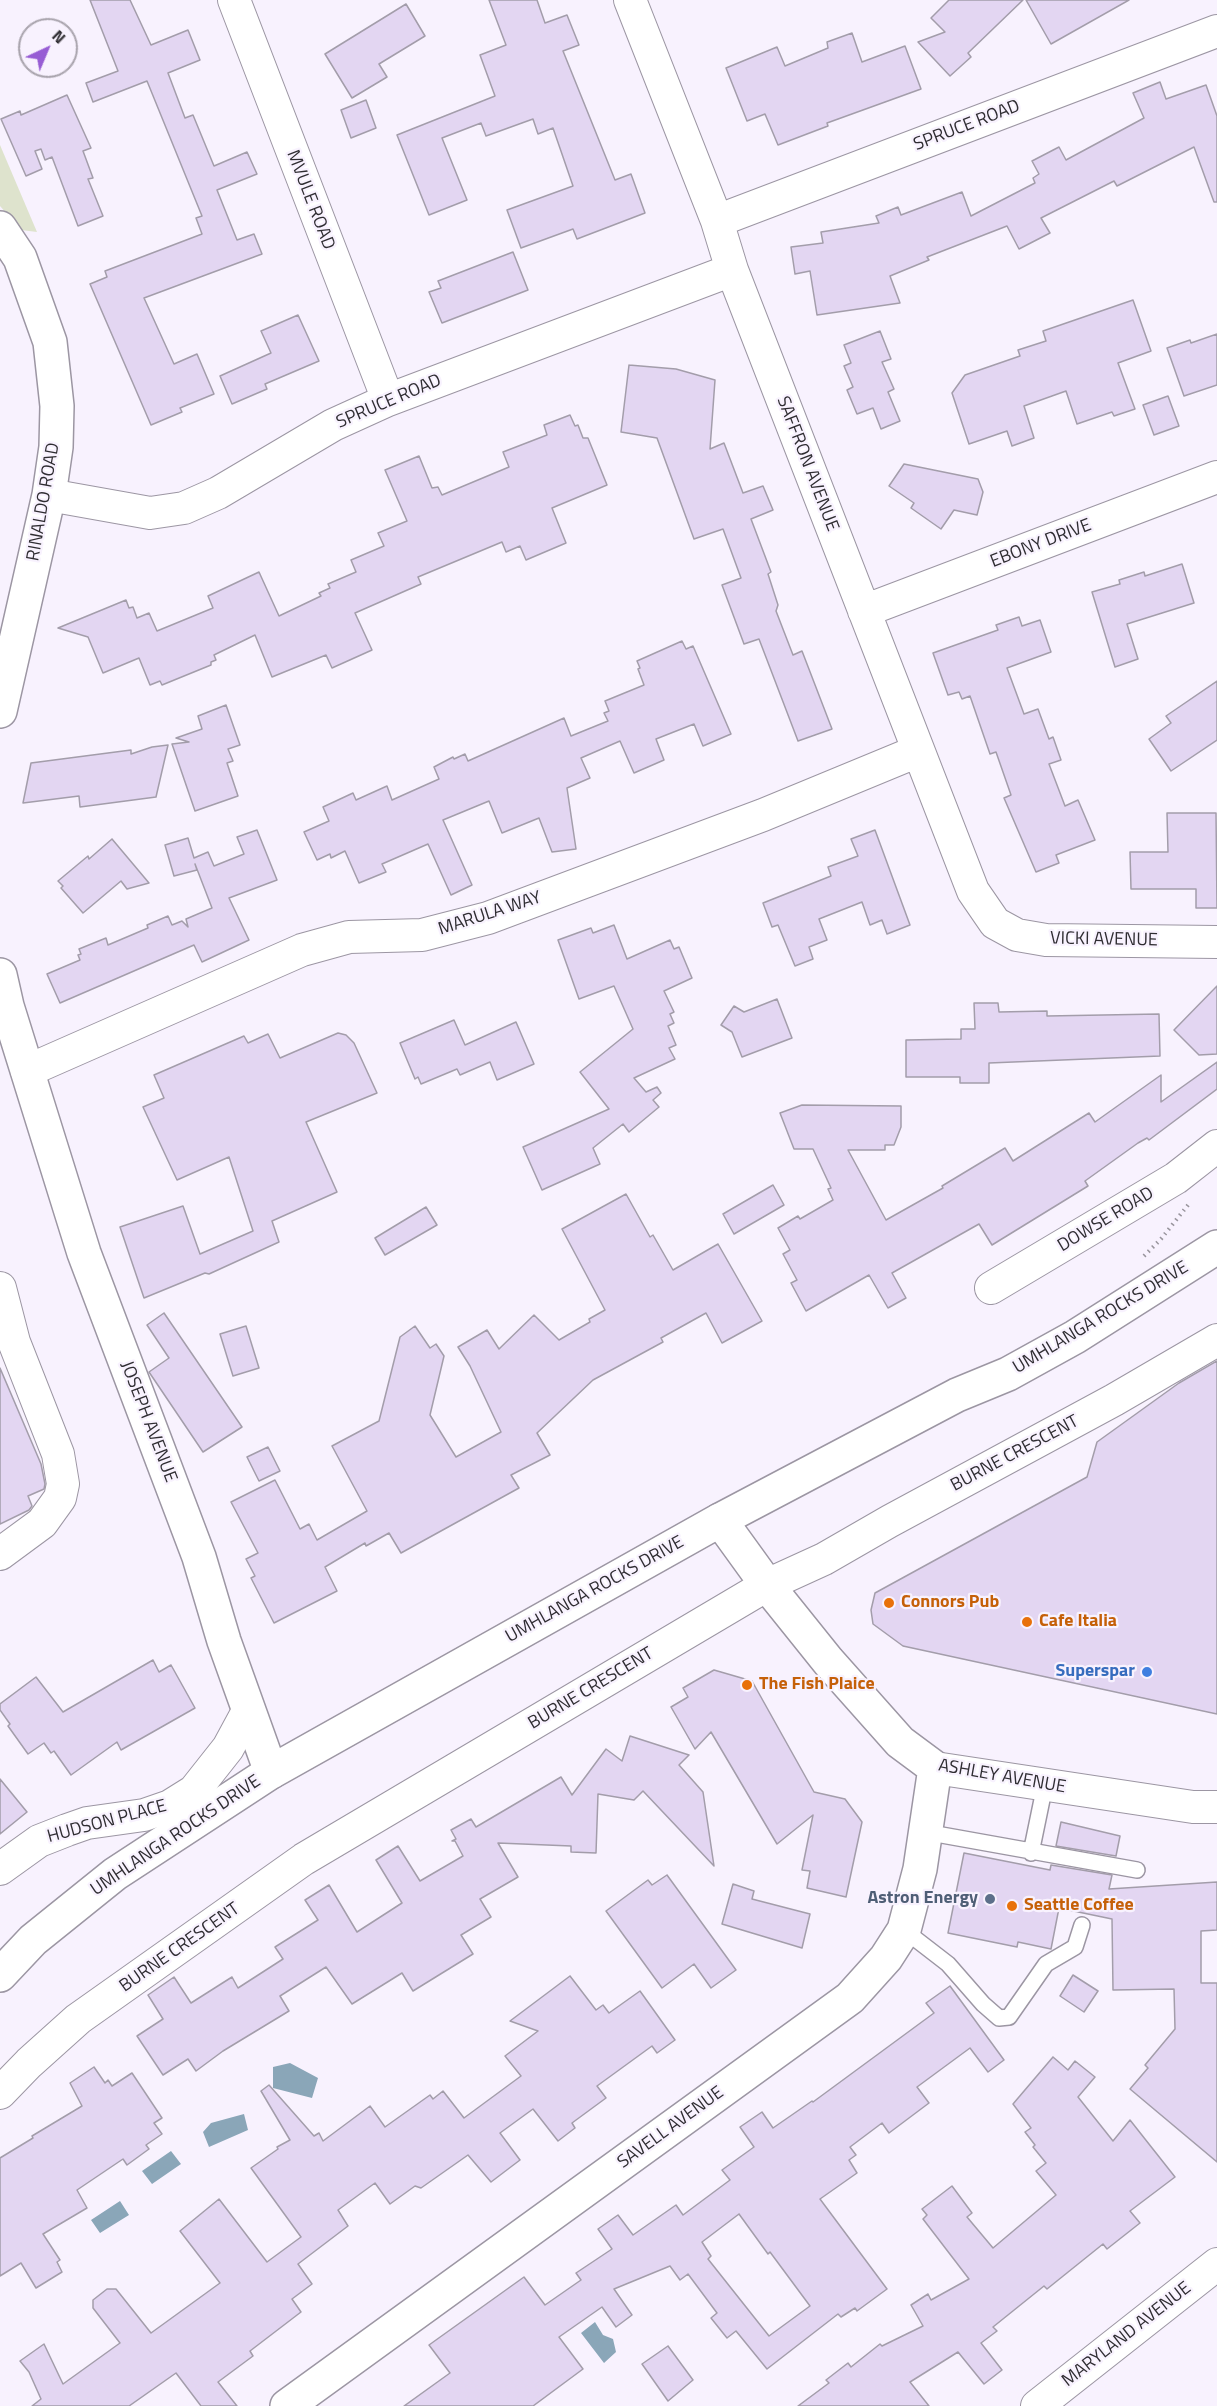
<!DOCTYPE html>
<html>
<head>
<meta charset="utf-8">
<style>
  body { margin:0 }
  #map { position:relative; width:1217px; height:2406px; overflow:hidden; background:#f8f2fe; font-family:"Titillium Web",sans-serif }
  canvas { display:block }
  .north { position:absolute; left:18px; top:18px; width:60px; height:60px; box-sizing:border-box; background:#f8f2fe; border:2px solid #a8a3ac; border-radius:50%; rotate:44deg; font-size:16px; font-weight:700; line-height:24px; text-align:center; color:#2f2d32 }
  .north::after { content:''; display:block; margin:auto; width:21px; height:27px; background:#975dd4; clip-path:polygon(50% 0,100% 100%,50% 72%,0 100%) }
</style>
</head>
<body>
<div id="map">
<canvas width="1217" height="2406"></canvas>
<div class="north">N</div>
</div>
<script>
const ctx = document.querySelector('canvas').getContext('2d');
ctx.lineJoin = 'round';
function fill(path, color) { ctx.fillStyle = color; ctx.fill(path, 'evenodd'); }
const shape = rows => new Path2D(rows.map(r => 'M' + r).join(''));
function strokePath(path, color, width, dash) { ctx.strokeStyle = color; ctx.lineWidth = width; ctx.lineCap = dash ? 'butt' : 'round'; ctx.setLineDash(dash || []); ctx.stroke(path); }
function drawText(font, color, halo, rows, align = 'center') {
  ctx.font = font + ' "Titillium Web",sans-serif'; ctx.lineWidth = 4.5; ctx.setLineDash([]); ctx.textBaseline = 'middle'; ctx.strokeStyle = halo; ctx.fillStyle = color; for (const [text, x, y, turn = 0] of rows) {
    ctx.save(); ctx.translate(x, y); ctx.rotate((+turn || 0) * Math.PI / 180); ctx.textAlign = isNaN(turn) ? turn : align; if (halo) ctx.strokeText(text, 0, 0); ctx.fillText(text, 0, 0); ctx.restore();
  }
}
const green = shape([
  [0,145,37,232,21,230,0,206]
]);
const water = shape([
  [290,2063,318,2078,312,2098,273,2088,273,2067],
  [244,2114,248,2130,209,2147,203,2132,211,2123],
  [171,2151,181,2164,152,2184,142,2171],
  [120,2201,129,2215,100,2233,91,2220],
  [595,2322,603,2335,613,2339,616,2352,604,2363,581,2333]
]);
const building = shape([
  [90,0,130,0,151,45,188,30,200,60,168,73,185,118,193,115,214,166,247,152,257,174,217,190,237,240,254,234,262,254,144,298,174,364,197,354,214,394,180,408,182,412,151,425,90,284,107,277,105,271,202,234,196,218,202,216,147,81,93,102,86,83,118,71,90,0],
  [489,0,537,0,545,23,567,15,579,45,563,51,615,180,631,174,645,213,577,239,573,229,521,248,507,210,573,186,553,128,538,134,533,119,486,136,481,123,442,138,467,200,429,215,397,135,495,96,480,55,506,45,489,0],
  [949,0,1023,0,968,53,971,57,950,76,918,42,945,32,931,18,949,0],
  [1026,0,1129,0,1051,44,1026,0],
  [406,4,425,36,379,64,387,77,352,98,325,54,406,4],
  [852,33,862,62,905,46,921,89,827,123,828,126,778,145,765,114,747,121,726,68,777,47,785,66,828,48,827,42,852,33],
  [1160,82,1166,99,1206,85,1217,116,1217,202,1214,202,1194,147,1117,186,1114,181,1041,218,1050,233,1019,249,1007,226,927,257,929,260,890,276,900,303,817,315,810,271,795,274,791,247,823,243,821,232,879,223,876,216,898,207,901,215,962,192,971,216,1035,183,1033,178,1039,174,1032,161,1059,147,1066,160,1144,118,1133,93,1160,82],
  [67,95,91,148,83,151,93,178,88,179,103,216,78,226,52,157,45,160,41,149,35,151,42,169,26,176,1,119,20,111,21,115,67,95],
  [366,100,376,128,351,138,341,110,366,100],
  [513,252,528,290,442,323,429,292,441,288,438,281,513,252],
  [1133,300,1151,351,1118,363,1135,409,1114,416,1112,412,1077,424,1066,391,1024,406,1034,438,1012,446,1007,431,969,444,952,393,965,375,1020,356,1018,350,1046,341,1043,331,1133,300],
  [298,315,319,361,265,384,267,389,232,404,220,376,271,353,261,331,298,315],
  [880,331,891,359,882,362,894,389,888,392,900,421,881,429,873,408,857,414,847,390,853,387,844,366,851,363,844,345,880,331],
  [1217,334,1217,385,1184,396,1167,348,1190,340,1191,343,1217,334],
  [629,365,676,369,715,380,710,449,724,443,743,493,763,486,773,510,751,519,771,572,768,574,778,605,776,611,793,655,802,651,832,729,798,741,759,639,744,644,722,585,741,578,723,529,694,539,657,438,621,432,629,365],
  [1168,396,1179,426,1154,435,1143,405,1168,396],
  [570,415,575,426,578,425,583,438,588,438,607,485,552,508,566,543,526,560,520,546,506,552,502,542,418,577,421,584,355,613,372,650,332,668,326,655,272,677,255,635,214,655,216,660,211,662,211,665,162,685,160,681,150,685,139,658,103,673,88,637,58,628,126,600,129,608,133,607,137,618,149,613,157,631,213,608,208,596,259,572,279,616,321,596,319,593,330,588,328,584,356,572,351,560,384,546,378,533,407,521,385,470,419,456,432,488,438,487,442,495,509,467,503,452,547,435,544,425,570,415],
  [904,464,978,479,983,492,977,515,954,510,941,529,911,508,914,503,889,486,904,464],
  [1182,564,1194,603,1127,624,1138,659,1115,667,1092,592,1120,584,1119,580,1144,572,1145,576,1182,564],
  [1019,617,1022,626,1040,620,1051,652,1007,668,1024,714,1038,709,1049,739,1053,737,1061,760,1049,764,1065,806,1078,800,1095,840,1056,855,1059,863,1036,872,1004,798,1011,795,996,752,990,754,970,696,962,699,959,692,948,695,933,653,998,630,996,625,1019,617],
  [682,641,686,649,693,646,731,734,703,746,694,724,656,739,664,760,634,773,620,741,581,758,590,778,567,788,576,849,552,852,539,818,502,833,489,801,443,820,472,885,451,895,428,844,382,864,386,872,359,883,345,851,331,858,330,854,317,860,304,832,329,821,323,807,353,793,356,800,387,786,392,800,439,779,434,767,453,757,454,759,465,754,468,761,564,718,571,736,608,721,604,713,609,711,605,701,644,685,638,669,640,668,637,661,682,641],
  [1217,681,1217,740,1171,771,1149,739,1171,723,1166,716,1217,681],
  [226,705,240,745,228,749,233,761,227,763,238,796,195,811,172,744,189,742,176,738,202,729,198,716,226,705],
  [168,745,156,797,80,807,79,796,23,803,31,763,131,750,131,754,152,747,168,745],
  [1167,813,1216,813,1217,908,1196,908,1196,889,1131,889,1130,852,1168,852,1167,813],
  [257,830,277,880,229,898,249,940,202,962,194,945,60,1003,47,974,80,960,78,955,81,954,79,949,106,938,108,945,148,928,147,925,168,916,172,925,182,921,188,927,186,919,212,908,195,864,197,870,174,876,165,845,188,838,194,858,208,852,214,866,244,854,237,837,257,830],
  [875,830,910,925,887,934,882,920,870,925,862,902,819,919,827,940,809,947,813,959,795,966,778,925,772,927,763,903,831,876,828,867,858,856,851,839,875,830],
  [112,839,149,883,127,889,121,881,83,913,61,888,63,886,58,881,88,856,89,859,112,839],
  [614,925,627,959,670,940,674,949,679,947,692,978,664,991,674,1012,670,1014,674,1023,668,1026,676,1045,669,1048,675,1059,634,1078,646,1092,657,1087,661,1093,653,1100,659,1107,629,1132,623,1124,593,1148,600,1164,542,1190,523,1147,609,1109,580,1072,633,1029,614,986,579,999,558,940,591,928,593,933,614,925],
  [1217,986,1217,1054,1199,1055,1174,1030,1217,986],
  [777,999,792,1038,742,1057,732,1032,721,1025,734,1006,744,1012,777,999],
  [974,1003,998,1003,999,1012,1047,1011,1047,1016,1159,1014,1160,1056,989,1063,989,1083,960,1083,960,1077,906,1077,906,1040,961,1039,961,1029,975,1029,974,1003],
  [454,1020,465,1045,516,1022,534,1064,497,1080,490,1062,460,1075,457,1069,421,1084,418,1077,415,1079,400,1043,454,1020],
  [338,1033,346,1035,354,1043,377,1093,306,1122,337,1192,272,1221,279,1242,209,1274,205,1273,144,1298,120,1227,183,1206,200,1254,253,1231,229,1157,177,1180,143,1107,164,1098,154,1075,244,1036,248,1043,268,1034,280,1058,338,1033],
  [1217,1062,1217,1089,1149,1140,1147,1138,1138,1143,1085,1181,1088,1186,992,1245,979,1224,892,1273,906,1298,888,1308,869,1275,806,1311,791,1283,797,1280,783,1254,790,1250,778,1228,798,1216,800,1219,833,1200,828,1189,831,1188,813,1149,794,1149,780,1113,802,1105,901,1106,901,1127,894,1145,885,1145,885,1150,848,1150,886,1220,943,1188,942,1186,1005,1148,1013,1161,1089,1113,1095,1122,1161,1075,1161,1102,1217,1062],
  [773,1185,784,1205,734,1234,723,1214,773,1185],
  [626,1194,650,1237,653,1235,673,1270,718,1244,762,1321,722,1343,706,1313,661,1338,663,1342,593,1380,537,1433,550,1455,511,1475,519,1488,401,1553,389,1533,366,1546,365,1543,325,1567,337,1591,274,1623,251,1578,255,1576,246,1559,258,1553,231,1502,275,1480,300,1529,309,1524,317,1540,367,1511,332,1446,379,1421,400,1337,415,1326,430,1348,436,1344,444,1356,430,1415,456,1457,501,1432,470,1366,458,1347,487,1330,499,1349,534,1315,559,1340,590,1322,589,1319,605,1310,562,1229,626,1194],
  [426,1207,437,1225,385,1255,375,1238,426,1207],
  [164,1313,242,1427,203,1452,149,1372,169,1358,147,1325,164,1313],
  [246,1326,259,1368,233,1376,220,1334,246,1326],
  [1217,1361,1217,1714,903,1646,873,1624,871,1610,875,1593,1087,1477,1097,1442,1179,1383,1217,1361],
  [0,1368,41,1464,45,1484,44,1489,28,1496,32,1506,29,1510,0,1524,0,1368],
  [268,1447,280,1471,259,1481,247,1457,268,1447],
  [153,1660,159,1672,171,1665,195,1708,121,1750,117,1742,71,1775,54,1751,51,1753,44,1743,28,1754,8,1726,10,1724,0,1710,0,1704,36,1677,63,1712,153,1660],
  [714,1670,752,1681,814,1792,845,1799,862,1822,846,1897,807,1888,810,1871,802,1870,813,1815,777,1844,711,1732,695,1749,671,1707,688,1697,683,1688,714,1670],
  [630,1736,689,1755,679,1765,703,1792,714,1866,643,1791,634,1800,598,1794,596,1853,571,1852,571,1846,498,1843,518,1877,480,1899,491,1917,461,1935,473,1954,413,1991,402,1973,352,2004,326,1967,280,1996,289,2011,223,2051,196,2071,188,2059,163,2075,137,2036,163,2019,148,1995,174,1977,191,2003,232,1977,238,1988,283,1959,275,1947,318,1920,305,1900,329,1885,357,1932,402,1903,376,1860,398,1846,420,1881,463,1856,455,1841,452,1841,456,1839,451,1830,471,1819,476,1827,561,1777,572,1795,606,1749,622,1761,630,1736],
  [0,1779,27,1812,0,1834,0,1779],
  [1061,1822,1120,1836,1116,1856,1056,1846,1061,1822],
  [964,1853,1050,1870,1051,1865,1112,1875,1109,1889,1217,1882,1217,1930,1201,1931,1201,1983,1217,1983,1217,2162,1130,2089,1148,2068,1145,2065,1175,2029,1174,1989,1113,1990,1112,1919,1059,1908,1051,1949,1018,1942,1017,1947,948,1933,964,1853],
  [667,1875,736,1970,711,1988,694,1964,662,1988,606,1911,648,1880,652,1885,667,1875],
  [733,1884,754,1891,752,1899,810,1914,802,1948,722,1924,733,1884],
  [1073,1975,1098,1991,1084,2012,1060,1996,1073,1975],
  [570,1976,596,2010,603,2005,609,2013,640,1991,675,2040,657,2053,652,2046,597,2086,606,2098,572,2123,575,2128,558,2141,533,2109,500,2133,520,2160,491,2182,468,2155,421,2188,415,2186,390,2204,375,2183,338,2210,348,2226,298,2264,312,2284,292,2299,301,2312,250,2351,253,2356,218,2382,237,2406,201,2406,176,2373,129,2406,32,2406,41,2399,29,2372,20,2361,44,2344,63,2384,120,2343,93,2308,93,2300,107,2289,116,2289,151,2333,220,2283,180,2231,219,2199,267,2262,301,2237,251,2168,278,2149,277,2147,290,2140,261,2091,269,2085,314,2136,319,2133,323,2141,370,2106,385,2127,430,2095,433,2099,443,2091,464,2118,521,2076,505,2056,538,2031,510,2021,570,1976],
  [950,1986,1004,2060,988,2072,970,2048,917,2087,929,2103,889,2133,882,2123,850,2147,856,2155,849,2160,857,2173,820,2199,887,2289,857,2311,855,2308,841,2317,838,2314,767,2369,736,2331,727,2338,711,2318,717,2313,688,2274,680,2280,670,2266,614,2289,632,2315,616,2327,602,2307,559,2337,583,2369,533,2406,404,2406,450,2373,429,2345,524,2277,545,2305,581,2280,576,2273,612,2249,598,2229,618,2215,633,2235,676,2205,683,2215,730,2180,722,2170,754,2147,740,2127,762,2112,773,2128,812,2101,813,2102,934,2013,926,2003,950,1986],
  [739,2214,768,2254,770,2252,810,2306,769,2336,708,2259,711,2256,702,2242,739,2214],
  [1053,2057,1068,2070,1075,2061,1095,2077,1078,2097,1113,2141,1130,2120,1175,2177,1130,2211,1140,2223,1107,2249,1103,2244,1047,2289,1044,2286,993,2327,997,2331,981,2343,1002,2370,984,2384,958,2352,910,2382,929,2406,798,2406,829,2383,826,2380,848,2363,851,2367,880,2344,882,2346,923,2326,911,2305,928,2294,931,2300,969,2279,923,2219,927,2215,922,2209,952,2186,972,2213,967,2217,993,2248,1056,2195,1036,2171,1046,2163,1033,2147,1035,2145,1025,2132,1031,2128,1013,2104,1053,2057],
  [94,2067,105,2083,108,2080,112,2086,132,2073,162,2118,154,2123,162,2134,146,2145,149,2149,127,2165,123,2159,77,2190,87,2208,43,2234,60,2260,57,2262,62,2272,36,2288,21,2263,0,2276,0,2158,33,2138,32,2136,82,2106,70,2083,94,2067],
  [668,2346,693,2380,668,2401,642,2364,668,2346]
]);
const path = shape([
  [1144,1256,1161,1239,1188,1205]
]);
const service = shape([
  [925,1832,1137,1870],
  [1031,1853,1045,1785],
  [904,1930,948,1964,983,2004,999,2018,1009,2017,1046,1964,1075,1947,1082,1925]
]);
const minor = shape([
  [234,0,388,400],
  [630,0,717,221,732,270,973,891,995,923,1017,935,1046,940,1217,942],
  [717,221,1217,31],
  [49,495,150,513,184,508,218,493,333,425,388,400,732,270],
  [864,611,1217,477],
  [27,1071,302,950,349,937,422,935,488,918,763,815,918,751],
  [0,1288,14,1342,58,1454,63,1484,60,1498,42,1523,0,1554],
  [991,1288,1176,1178,1217,1146],
  [935,1768,1193,1807,1217,1807],
  [0,1869,39,1841,67,1830,87,1823,144,1815,170,1806,194,1791,228,1748,248,1711],
  [0,2093,29,2063,78,2019,304,1859,767,1585,824,1559,890,1521,1114,1400,1217,1340],
  [1037,2406,1217,2264]
]);
const tertiary = shape([
  [0,228,20,258,50,342,57,406,56,447,49,495,0,711],
  [0,975,7,1006,84,1253,199,1557,224,1641,271,1772],
  [287,2406,850,1998,886,1958,904,1930,920,1869,935,1768,900,1742,828,1661,767,1585,720,1520]
]);
const secondary = shape([
  [0,1975,33,1940,115,1874,271,1772,720,1520,957,1395,1008,1374,1075,1337,1217,1247]
]);
const markers = [
  [889,1603,6,"#e8710a"],
  [1027,1622,6,"#e8710a"],
  [1147,1672,6,"#3f7fe0"],
  [747,1685,6,"#e8710a"],
  [990,1899,6,"#5c6f8a"],
  [1012,1906,6,"#e8710a"]
];
const streetNames = [
  ["SPRUCE ROAD",967,126,-21],
  ["MVULE ROAD",310,200,69],
  ["SPRUCE ROAD",389,402,-23],
  ["SAFFRON AVENUE",807,464,69],
  ["RINALDO ROAD",44,502,-80],
  ["EBONY DRIVE",1041,544,-21],
  ["MARULA WAY",490,914,-18],
  ["VICKI AVENUE",1104,940,1],
  ["DOWSE ROAD",1106,1220,-31],
  ["UMHLANGA ROCKS DRIVE",1101,1318,-31],
  ["JOSEPH AVENUE",148,1422,69],
  ["BURNE CRESCENT",1015,1454,-28],
  ["UMHLANGA ROCKS DRIVE",595,1590,-29],
  ["BURNE CRESCENT",591,1689,-31],
  ["ASHLEY AVENUE",1002,1777,10],
  ["HUDSON PLACE",107,1822,-15],
  ["UMHLANGA ROCKS DRIVE",176,1836,-34],
  ["BURNE CRESCENT",180,1948,-35],
  ["SAVELL AVENUE",671,2128,-36],
  ["MARYLAND AVENUE",1127,2335,-38]
];
const foodNames = [
  ["Connors Pub",901,1603],
  ["Cafe Italia",1039,1622],
  ["The Fish Plaice",759,1685],
  ["Seattle Coffee",1024,1906]
];
const shopNames = [
  ["Superspar",1135,1672]
];
const serviceNames = [
  ["Astron Energy",978,1899]
];
fill(green, '#dee3cd');
fill(water, '#8aa6b8');
fill(building, '#e3d6f2');
strokePath(building, '#a39daa', 1.5);
strokePath(service, '#9c96a3', 18);
strokePath(minor, '#9c96a3', 34);
strokePath(tertiary, '#9c96a3', 36);
strokePath(secondary, '#9c96a3', 36);
strokePath(path, '#99959d', 4, [1.5, 4.5]);
strokePath(service, '#fff', 15);
strokePath(minor, '#fff', 32);
strokePath(tertiary, '#fff', 33);
strokePath(secondary, '#fff', 33);
for (const [x, y, r, color] of markers) { const dot = new Path2D(); dot.arc(x, y, r, 0, 2 * Math.PI); ctx.fillStyle = color; ctx.fill(dot); strokePath(dot, '#f8f2fe', 2); }
drawText('18px', '#2f2d32', '#f8f2fe', streetNames);
drawText('bold 18px', '#c56008', '#f8f2fe', foodNames, 'left');
drawText('bold 18px', '#366cbe', '#f8f2fe', shopNames, 'right');
drawText('bold 18px', '#4e5e75', '#f8f2fe', serviceNames, 'right');
</script>
</body>
</html>
